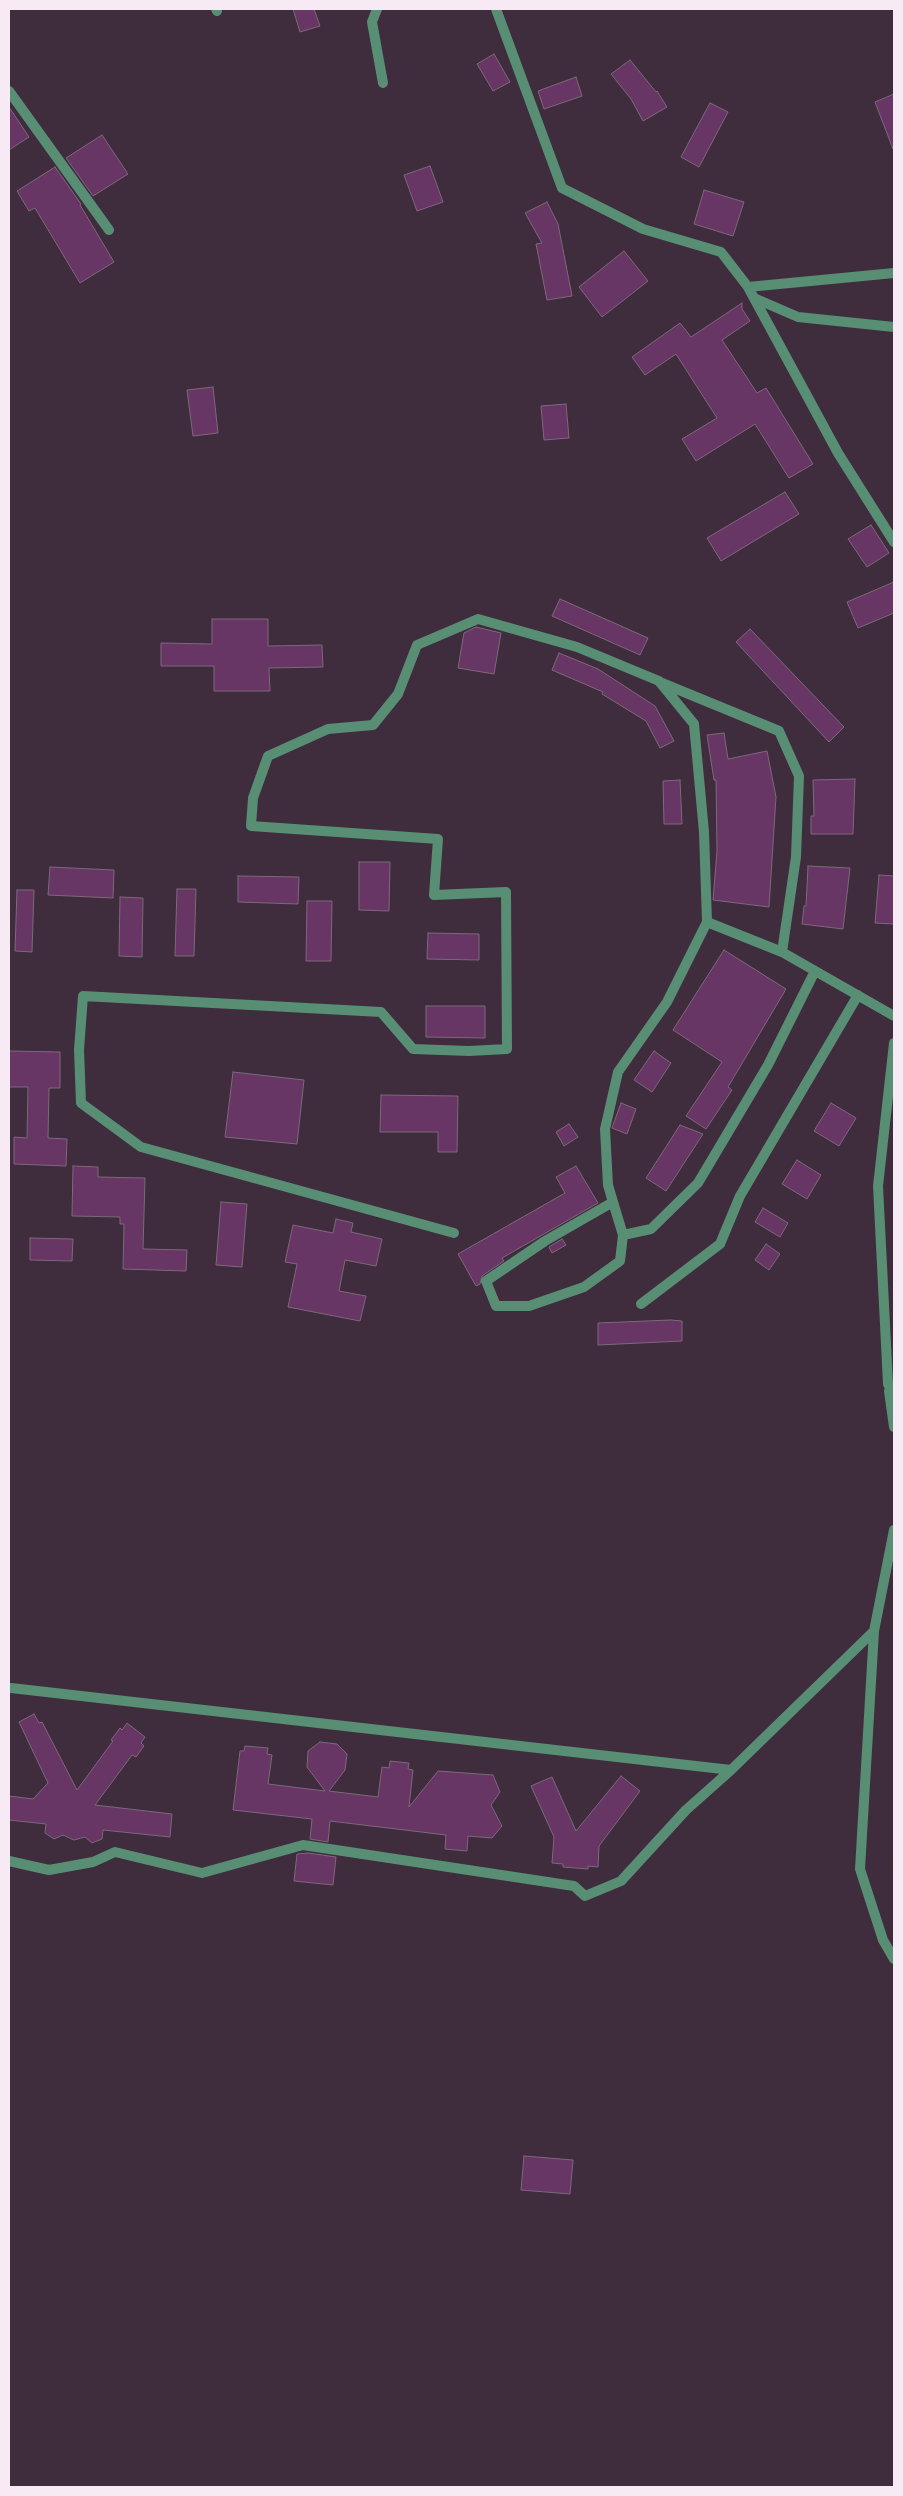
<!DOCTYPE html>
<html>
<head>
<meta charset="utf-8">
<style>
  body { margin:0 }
  #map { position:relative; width:903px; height:2496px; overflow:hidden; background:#3f2c3d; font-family:"Noto Sans",sans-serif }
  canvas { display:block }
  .frame { position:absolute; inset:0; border:10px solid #f7eaf5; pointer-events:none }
</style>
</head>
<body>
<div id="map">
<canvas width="903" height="2496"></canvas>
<div class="frame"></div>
</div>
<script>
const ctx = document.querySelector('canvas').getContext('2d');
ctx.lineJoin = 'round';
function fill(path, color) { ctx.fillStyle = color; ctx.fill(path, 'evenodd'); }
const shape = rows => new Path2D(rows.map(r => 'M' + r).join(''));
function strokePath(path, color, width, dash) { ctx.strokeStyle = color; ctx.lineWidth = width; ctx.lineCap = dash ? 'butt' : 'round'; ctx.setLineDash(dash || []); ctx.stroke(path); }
const building = shape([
  [293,9,314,9,320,26,300,32,293,9],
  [494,54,510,82,493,91,477,64,494,54],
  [630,60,656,92,657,91,667,107,643,121,631,99,611,74,630,60],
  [576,77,582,96,544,109,538,91,576,77],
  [894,94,894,149,893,149,875,102,894,94],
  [710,103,728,112,699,167,681,157,710,103],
  [9,107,29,137,9,150,9,107],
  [102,135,128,174,93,196,66,158,102,135],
  [430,166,443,202,417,211,404,175,430,166],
  [55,167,81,204,80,205,114,262,80,283,35,208,29,211,17,191,55,167],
  [704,190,744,202,733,236,694,224,704,190],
  [547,202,558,224,572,296,547,300,536,244,542,243,525,213,547,202],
  [624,251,648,281,602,317,579,287,624,251],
  [742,303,742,309,750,321,722,340,757,393,766,388,813,464,789,478,755,424,696,461,682,439,717,418,676,354,645,375,632,357,680,323,691,337,742,303],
  [213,387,218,433,193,436,187,390,213,387],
  [566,404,569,438,544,440,541,406,566,404],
  [785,492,799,514,721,561,707,538,785,492],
  [871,525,889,553,867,567,848,539,871,525],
  [894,582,894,613,858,628,847,602,894,582],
  [560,599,648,638,640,655,552,616,560,599],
  [212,619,268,619,268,646,322,645,323,667,269,668,270,691,214,691,214,666,161,666,161,643,212,644,212,619],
  [476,627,501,633,494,674,458,668,464,633,476,627],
  [750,629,844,727,829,742,736,642,750,629],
  [559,653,598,669,655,706,674,741,660,748,646,721,602,694,603,692,552,670,559,653],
  [724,733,728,759,767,751,776,797,769,907,713,900,717,851,716,780,714,780,707,735,724,733],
  [855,779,853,834,811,834,811,816,814,816,813,780,855,779],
  [680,780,682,824,664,824,663,781,680,780],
  [359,862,390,862,389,911,359,910,359,862],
  [808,866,850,868,843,929,802,924,804,906,806,906,808,866],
  [50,867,114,870,113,898,48,895,50,867],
  [879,875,894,876,894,924,875,923,879,875],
  [238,876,299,877,298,904,238,902,238,876],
  [177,889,196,889,194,956,175,956,177,889],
  [17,890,34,890,32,952,15,951,17,890],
  [120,897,143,898,142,957,119,956,120,897],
  [307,901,332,901,331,961,306,961,307,901],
  [428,933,479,934,479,960,427,959,428,933],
  [724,950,786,989,728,1087,732,1090,706,1129,686,1116,722,1062,673,1030,724,950],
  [426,1006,485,1006,485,1038,426,1037,426,1006],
  [9,1051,60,1052,60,1088,49,1088,48,1138,67,1139,66,1166,14,1164,14,1137,27,1138,28,1087,9,1087,9,1051],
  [654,1051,671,1063,652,1092,634,1080,654,1051],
  [233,1072,304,1080,297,1144,225,1137,233,1072],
  [381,1095,458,1096,457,1152,438,1152,438,1132,380,1132,381,1095],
  [621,1103,636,1109,627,1134,612,1128,621,1103],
  [831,1103,856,1118,839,1146,814,1131,831,1103],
  [569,1124,578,1137,564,1146,556,1132,569,1124],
  [680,1125,703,1134,666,1191,646,1178,680,1125],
  [797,1160,821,1175,807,1199,782,1184,797,1160],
  [73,1166,98,1167,98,1177,145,1178,143,1249,187,1250,186,1271,123,1269,124,1224,120,1224,120,1217,72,1216,73,1166],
  [576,1166,598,1203,502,1258,504,1261,482,1276,480,1284,476,1286,458,1254,565,1193,556,1177,576,1166],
  [221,1202,247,1204,242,1267,216,1265,221,1202],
  [763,1208,788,1223,780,1237,755,1222,763,1208],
  [336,1219,353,1223,351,1232,382,1239,376,1266,345,1260,339,1291,366,1296,360,1321,288,1307,297,1264,285,1262,293,1225,333,1233,336,1219],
  [30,1238,73,1239,72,1261,30,1260,30,1238],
  [562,1239,566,1245,552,1253,549,1247,562,1239],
  [766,1244,780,1254,769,1270,755,1260,766,1244],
  [671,1320,682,1321,682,1341,598,1345,598,1323,671,1320],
  [34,1714,39,1723,42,1722,77,1790,113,1741,111,1740,120,1728,122,1730,127,1723,145,1737,141,1743,144,1746,136,1757,132,1755,95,1805,172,1814,170,1837,103,1830,102,1839,92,1843,85,1837,74,1840,63,1835,54,1839,45,1833,46,1824,9,1820,9,1796,33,1799,48,1783,19,1722,34,1714],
  [320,1742,337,1744,347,1754,345,1770,329,1791,378,1797,382,1767,389,1768,390,1761,409,1763,408,1769,413,1770,409,1807,438,1771,493,1775,500,1792,491,1805,502,1826,492,1838,468,1836,467,1851,445,1849,446,1835,330,1821,328,1842,310,1839,312,1819,233,1810,240,1751,244,1751,245,1746,268,1748,267,1754,272,1755,268,1784,325,1791,307,1767,308,1751,320,1742],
  [621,1776,640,1791,599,1846,598,1867,588,1866,588,1869,563,1867,563,1864,552,1863,554,1837,531,1786,552,1777,576,1831,621,1776],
  [308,1853,336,1857,333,1885,294,1881,297,1854,308,1853],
  [524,2156,573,2160,570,2194,521,2190,524,2156]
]);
const street = shape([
  [216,9,217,11],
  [377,9,372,22,383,83],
  [496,9,562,188,643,229,721,252,748,287,838,453,894,542],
  [9,91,109,230],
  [748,287,894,273],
  [754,298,798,317,894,327],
  [662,683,779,731,799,776,796,857,782,952],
  [707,922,782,952,894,1016],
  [894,1043,878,1186,888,1384,894,1396],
  [454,1233,141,1147,81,1103,79,1050,83,996,381,1012,413,1049,469,1051,507,1049,506,892,434,895,438,839,251,826,253,798,268,756,328,729,373,725,398,694,417,645,478,619,577,647,659,681,694,724,704,832,707,922,667,1002,618,1072,605,1129,608,1185,613,1202,623,1235,620,1261,584,1287,529,1306,496,1306,486,1281,545,1241,613,1202],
  [623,1235,651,1229,698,1183,768,1065,815,971],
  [641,1304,720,1244,740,1196,858,995],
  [889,1391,894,1427],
  [874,1631,860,1869,883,1940,894,1959],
  [11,1688,731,1770],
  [9,1861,49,1870,93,1862,115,1852,202,1873,303,1845,574,1886,585,1896,621,1881,686,1810,731,1770,874,1631,894,1530]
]);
fill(building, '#673665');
strokePath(building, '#7e687c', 1);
strokePath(street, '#588e74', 10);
</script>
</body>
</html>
